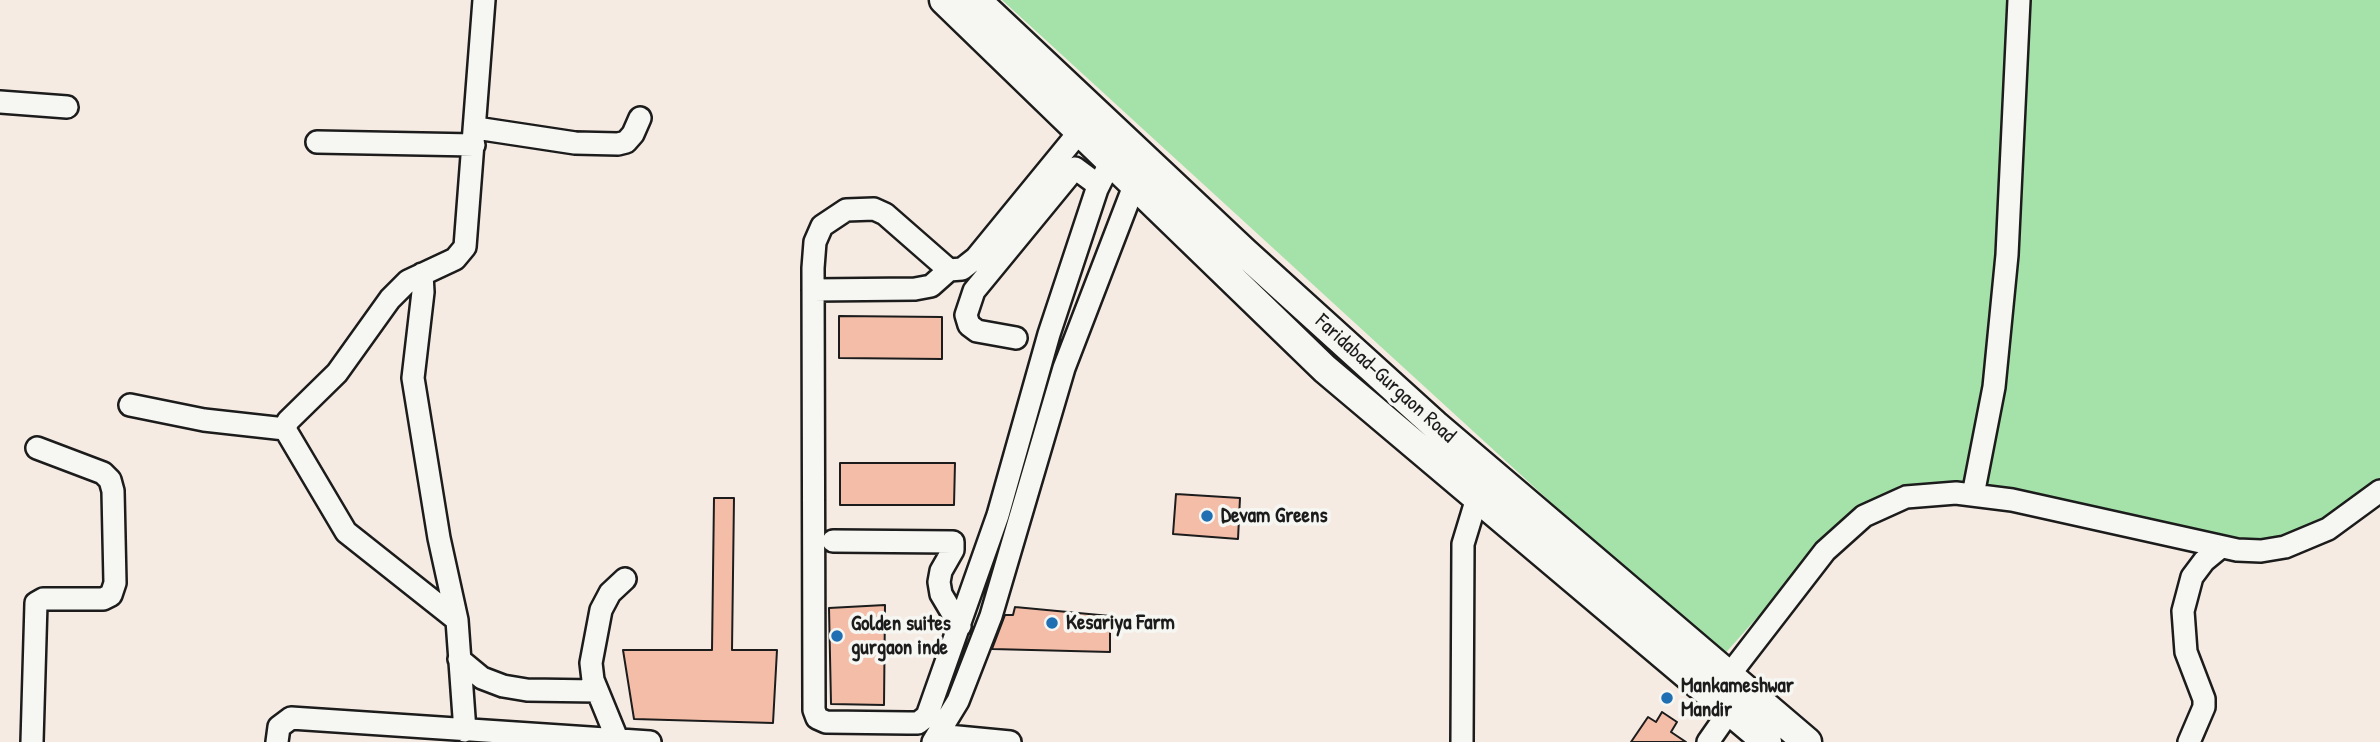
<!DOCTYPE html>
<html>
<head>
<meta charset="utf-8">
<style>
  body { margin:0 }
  canvas { display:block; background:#f6ebe3 }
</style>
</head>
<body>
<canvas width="2380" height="742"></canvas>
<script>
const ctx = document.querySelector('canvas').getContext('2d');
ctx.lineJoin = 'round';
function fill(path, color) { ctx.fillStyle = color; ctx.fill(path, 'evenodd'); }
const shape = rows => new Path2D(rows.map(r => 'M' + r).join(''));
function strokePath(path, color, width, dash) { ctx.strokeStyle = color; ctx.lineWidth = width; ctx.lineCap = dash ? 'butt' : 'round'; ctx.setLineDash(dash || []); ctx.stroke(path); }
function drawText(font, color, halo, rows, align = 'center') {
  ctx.font = font + ' "Patrick Hand",sans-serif'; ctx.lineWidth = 7; ctx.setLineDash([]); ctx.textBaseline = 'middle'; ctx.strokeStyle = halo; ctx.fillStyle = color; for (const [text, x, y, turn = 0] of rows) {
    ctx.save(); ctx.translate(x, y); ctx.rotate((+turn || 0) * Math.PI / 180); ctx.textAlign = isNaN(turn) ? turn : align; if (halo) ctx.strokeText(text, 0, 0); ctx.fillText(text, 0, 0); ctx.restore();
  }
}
const green = shape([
  [1002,0,2380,0,2380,481,2271,551,1973,483,1900,485,1836,529,1721,658]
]);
const building = shape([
  [839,316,942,317,942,359,839,358,839,316],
  [840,463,955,463,954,505,840,505,840,463],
  [1176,494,1240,498,1238,539,1173,534,1176,494],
  [714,498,734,498,732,650,777,650,773,723,634,719,623,650,712,650,714,498],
  [885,605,884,705,831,704,829,608,885,605],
  [1015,607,1110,616,1110,652,992,649,1005,615,1013,615,1015,607],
  [1662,712,1677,722,1671,732,1686,742,1631,742,1648,717,1656,722,1662,712]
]);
const minor = shape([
  [0,102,67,107],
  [476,128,575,143,618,144,626,142,633,134,640,118],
  [1080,131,976,258,962,269,949,270,885,214,874,209,846,210,822,226,815,242,813,268,814,710,817,718,826,722,908,723,918,723,927,716,998,515,1049,334,1097,189,1110,163],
  [317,142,474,145],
  [422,274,423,292,413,378,439,538,457,620,465,731],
  [813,290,915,289,931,286,949,270],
  [1016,338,977,331,969,325,966,315,974,291,1075,168,1098,185],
  [130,405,204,420,285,429],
  [1973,495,1994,387,2007,255,2019,0],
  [833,541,953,542,953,550,941,571,939,582,941,594,960,626],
  [457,620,346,532,285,429,288,421,337,373,390,299,408,281,455,259,465,247,484,0],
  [459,659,482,678,503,686,527,690,597,691],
  [1730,674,1825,551,1864,516,1906,497,1956,493,2012,500,2237,550,2261,551,2285,547,2328,529,2380,491],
  [937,735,1010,742],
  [618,741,593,680,591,663,601,610,610,593,625,579],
  [32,742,36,603,43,599,103,599,111,595,115,583,113,491,110,480,103,473,37,448],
  [277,742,279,727,291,718,650,742],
  [933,742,958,701,991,616,1064,368,1134,186],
  [1462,742,1463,544,1477,498],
  [1708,742,1738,699],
  [2189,742,2204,707,2204,699,2186,652,2183,611,2192,577,2204,561,2221,547]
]);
const major = shape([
  [944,0,1325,369,1767,742],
  [976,0,1244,252,1435,425,1807,742]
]);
const markers = [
  [1207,516,7,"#1f6fb2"],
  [1052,623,7,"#1f6fb2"],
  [837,636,7,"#1f6fb2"],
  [1667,698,7,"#1f6fb2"]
];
const streetNames = [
  ["Faridabad-Gurgaon Road",1385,379,42]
];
const poiNames = [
  ["Devam Greens",1221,516],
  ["Kesariya Farm",1066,623],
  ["Golden suites",851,624],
  ["gurgaon inde",851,648],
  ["Mankameshwar",1681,686],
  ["Mandir",1681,710]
];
fill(green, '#a4e2a9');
fill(building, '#f4bda8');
strokePath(building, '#1c1c1c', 2);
strokePath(minor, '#1c1c1c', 26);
strokePath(major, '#1c1c1c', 33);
strokePath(minor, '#f6f6f2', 21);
strokePath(major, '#f6f6f2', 28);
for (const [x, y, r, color] of markers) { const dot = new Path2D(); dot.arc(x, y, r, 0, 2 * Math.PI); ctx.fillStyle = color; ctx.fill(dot); strokePath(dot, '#f6f6f2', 2.5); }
drawText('21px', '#1c1c1c', '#f6f6f2', streetNames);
drawText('bold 21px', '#1c1c1c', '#f6f6f2', poiNames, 'left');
</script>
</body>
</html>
